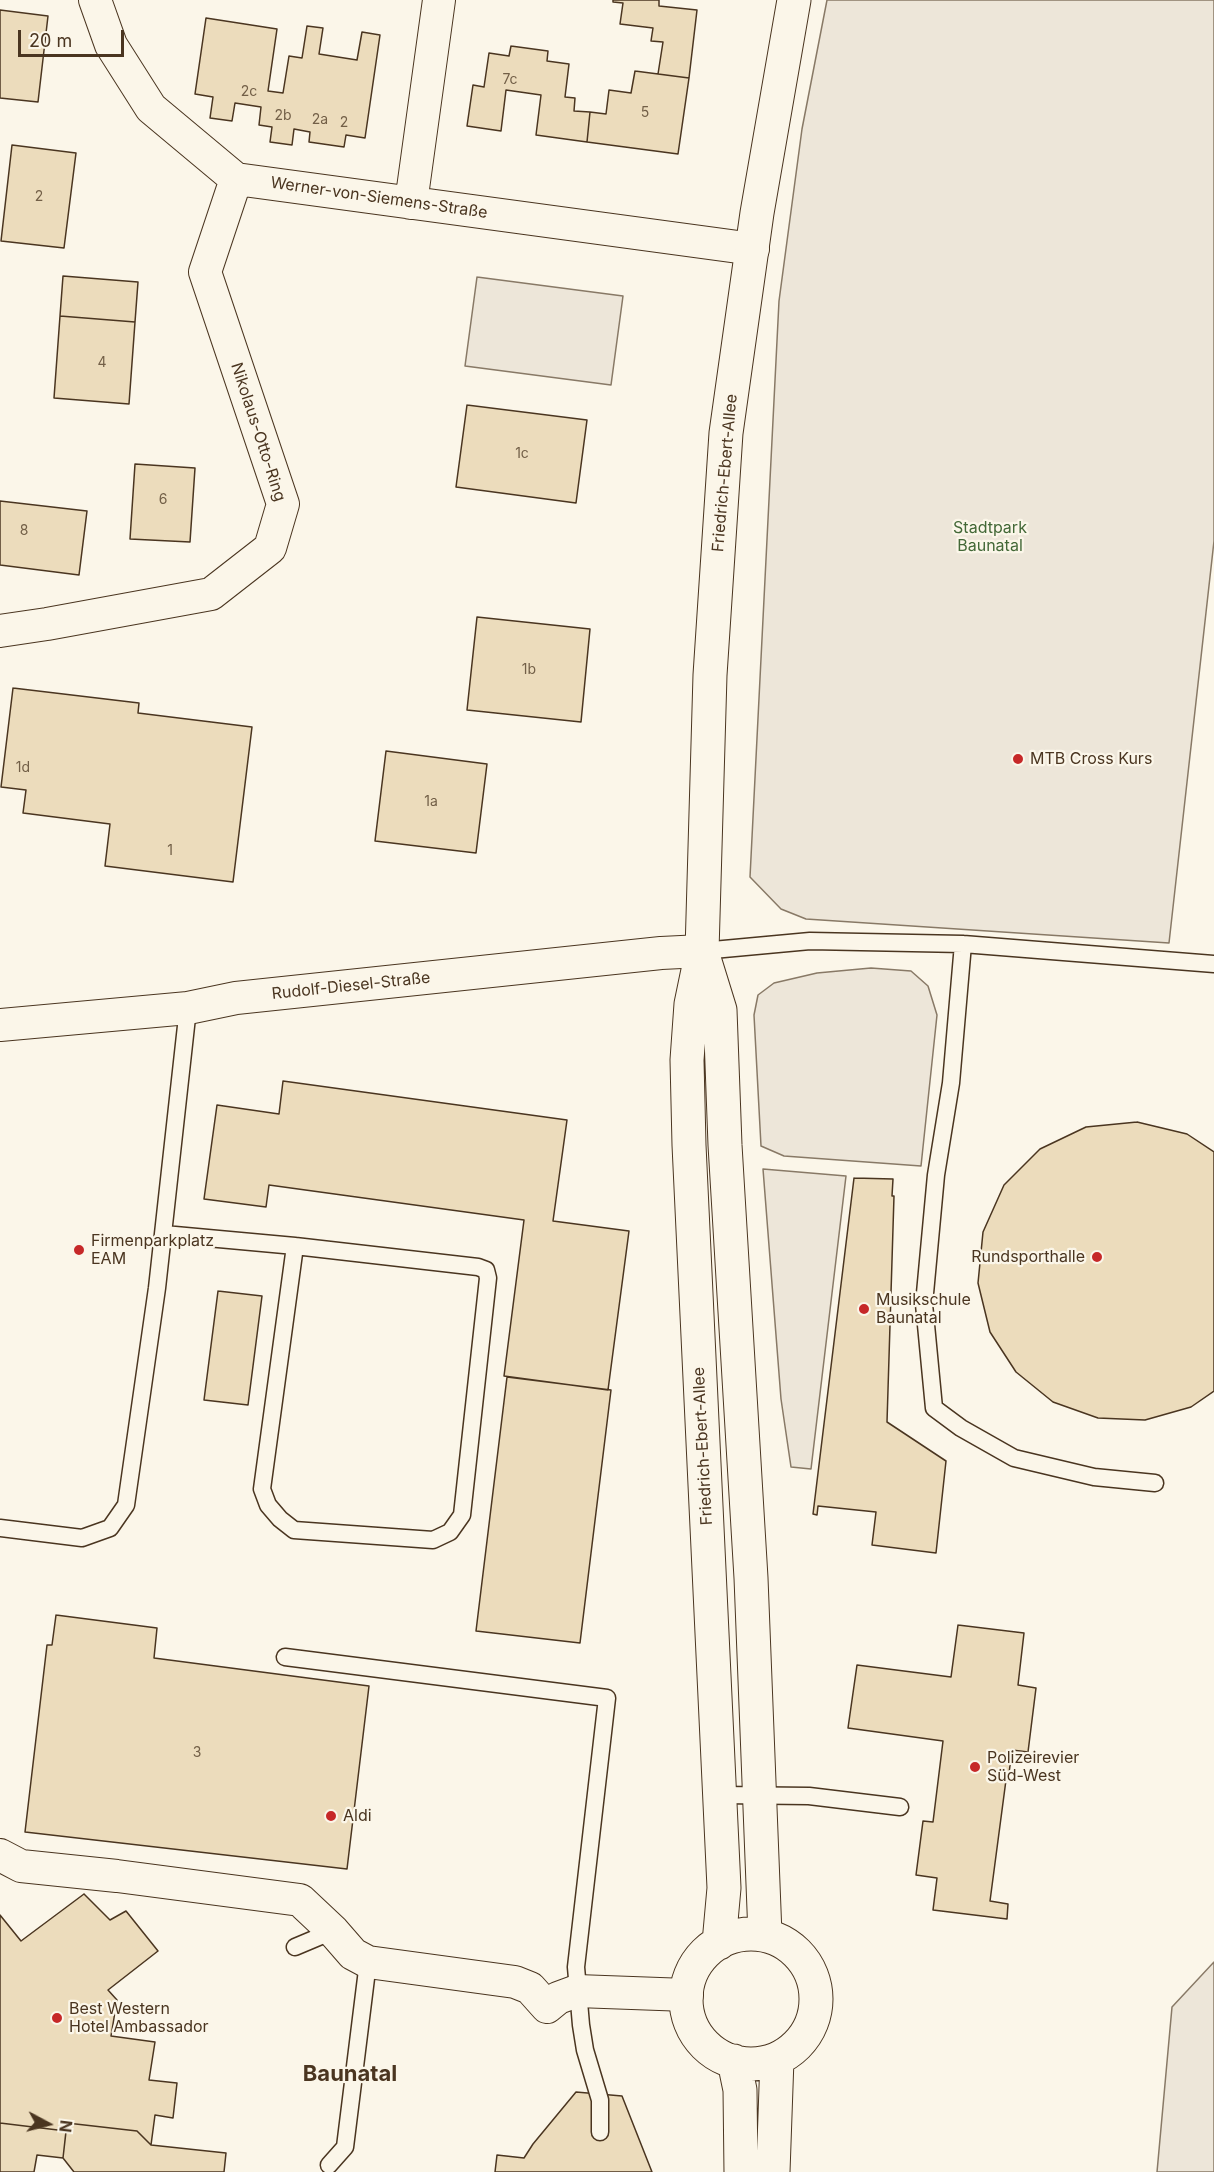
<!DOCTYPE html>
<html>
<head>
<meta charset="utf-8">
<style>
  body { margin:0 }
  #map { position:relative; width:1214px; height:2172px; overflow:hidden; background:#fbf6e9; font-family:Inter,sans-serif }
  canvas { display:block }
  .north { position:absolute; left:18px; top:2094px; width:60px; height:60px; -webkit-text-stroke:4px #fbf6e9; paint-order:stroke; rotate:97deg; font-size:16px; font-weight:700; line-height:24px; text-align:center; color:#4a3520 }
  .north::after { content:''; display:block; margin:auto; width:21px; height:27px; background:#4a3520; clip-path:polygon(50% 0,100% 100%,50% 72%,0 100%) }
  .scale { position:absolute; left:18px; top:30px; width:106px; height:27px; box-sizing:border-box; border:3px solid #4a3520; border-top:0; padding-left:8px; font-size:18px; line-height:21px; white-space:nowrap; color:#4a3520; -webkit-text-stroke:4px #fbf6e9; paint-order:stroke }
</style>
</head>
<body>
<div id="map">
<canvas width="1214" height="2172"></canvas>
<div class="north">N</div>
<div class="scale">20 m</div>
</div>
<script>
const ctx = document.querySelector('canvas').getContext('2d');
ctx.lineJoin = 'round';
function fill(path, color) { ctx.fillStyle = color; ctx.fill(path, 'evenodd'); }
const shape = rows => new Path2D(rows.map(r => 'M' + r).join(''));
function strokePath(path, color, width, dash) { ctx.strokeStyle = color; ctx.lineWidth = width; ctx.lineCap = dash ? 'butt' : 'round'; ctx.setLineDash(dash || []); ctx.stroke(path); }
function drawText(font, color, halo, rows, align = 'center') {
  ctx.font = font + ' Inter,sans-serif'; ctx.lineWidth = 4.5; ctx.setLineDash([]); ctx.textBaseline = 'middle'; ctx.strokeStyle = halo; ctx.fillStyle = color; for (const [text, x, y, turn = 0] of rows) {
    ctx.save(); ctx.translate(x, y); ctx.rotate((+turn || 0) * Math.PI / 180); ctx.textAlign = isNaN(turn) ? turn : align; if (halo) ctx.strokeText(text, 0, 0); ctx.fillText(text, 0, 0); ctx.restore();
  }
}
const green = shape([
  [827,0,1214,0,1214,541,1169,943,806,919,781,909,750,877,779,301,802,129,827,0],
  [477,277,623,296,611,385,465,366,477,277],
  [871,968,911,971,928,986,937,1015,921,1166,784,1156,761,1146,754,1015,758,995,774,983,817,973,871,968],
  [763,1169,846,1176,811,1469,791,1467,781,1399,763,1169],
  [1214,1962,1214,2172,1157,2172,1172,2007,1214,1962]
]);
const building = shape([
  [613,0,659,0,659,6,697,10,689,78,658,74,663,42,651,41,653,28,620,24,623,3,613,2,613,0],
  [0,10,48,16,38,102,0,98,0,10],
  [206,18,277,29,268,91,283,93,289,56,302,58,307,26,323,28,319,54,357,60,362,32,380,35,365,138,346,135,344,147,309,142,310,132,294,129,292,145,270,142,272,127,259,125,261,107,235,103,232,121,210,118,213,97,195,94,206,18],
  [511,46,548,51,547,61,569,64,565,97,575,98,574,111,590,112,587,142,536,135,541,95,506,90,501,131,467,126,473,85,484,87,489,53,509,56,511,46],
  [635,71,689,78,678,154,587,142,590,112,606,114,609,90,631,93,635,71],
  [12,145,76,153,64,248,1,241,12,145],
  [63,276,138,282,135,322,60,316,63,276],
  [60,316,135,322,129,404,54,398,60,316],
  [467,405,587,420,576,503,456,487,467,405],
  [135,464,195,468,190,542,130,539,135,464],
  [0,501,87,511,79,575,0,565,0,501],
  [477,617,590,629,581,722,467,710,477,617],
  [13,688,139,703,138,713,252,727,233,882,105,866,110,824,23,813,26,790,1,787,13,688],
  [386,751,487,764,476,853,375,841,386,751],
  [283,1081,567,1120,553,1221,629,1231,608,1390,504,1376,524,1220,269,1185,266,1207,204,1199,217,1105,279,1114,283,1081],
  [1137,1122,1187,1134,1214,1152,1214,1391,1191,1407,1145,1420,1098,1418,1053,1402,1016,1372,990,1332,978,1283,983,1232,1004,1185,1040,1149,1086,1127,1137,1122],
  [854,1178,893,1179,892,1196,894,1196,887,1422,946,1461,936,1553,872,1545,876,1512,818,1506,817,1515,813,1514,854,1178],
  [218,1291,262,1296,248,1405,204,1400,218,1291],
  [507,1377,611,1390,580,1643,476,1631,507,1377],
  [56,1615,157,1628,154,1658,369,1686,347,1869,25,1832,47,1645,52,1645,56,1615],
  [958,1625,1024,1633,1018,1685,1036,1688,1028,1752,1012,1750,1008,1781,1006,1780,990,1901,1008,1904,1007,1919,933,1910,937,1878,916,1875,923,1821,933,1822,943,1741,848,1728,857,1665,951,1677,958,1625],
  [84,1894,110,1920,126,1911,158,1951,108,1990,117,2000,111,2036,155,2042,149,2080,177,2083,173,2118,155,2115,151,2145,137,2131,67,2123,66,2131,0,2123,0,1915,21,1941,84,1894],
  [576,2092,622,2096,652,2172,495,2172,497,2155,524,2158,533,2144,576,2092],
  [0,2123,66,2131,63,2158,37,2155,34,2172,0,2172,0,2123],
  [67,2123,137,2131,151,2145,226,2153,224,2172,74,2172,63,2158,67,2123]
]);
const service = shape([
  [963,944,951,1083,936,1175,924,1304,934,1408,961,1428,1014,1458,1094,1477,1155,1483],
  [702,951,810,941,963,944,1214,964],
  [164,1234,295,1246,478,1267,486,1270,488,1278,462,1515,450,1532,433,1540,294,1530,280,1519,268,1505,262,1489,295,1246],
  [0,1528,82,1538,110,1528,126,1505,157,1288,188,1008],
  [285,1657,607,1698,576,1967,581,2025,585,2050,600,2100,600,2132],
  [720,1795,809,1796,900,1807],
  [295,1947,333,1931],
  [329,2165,345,2147,368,1962]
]);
const minor = shape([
  [95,0,111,45,151,108,236,179,753,249],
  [411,203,439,0],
  [0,631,47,624,211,594,270,548,283,504,205,272,236,179],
  [0,1025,188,1008,236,998,661,953,702,951],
  [0,1855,21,1866,117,1876,300,1900,333,1931,353,1954,368,1962,515,1982,530,1988,547,2007,558,1998,577,1991,687,1995]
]);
const tertiary = shape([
  [703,955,720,1010,725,1145,751,1578,765,1935],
  '686 1999a65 65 0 1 1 130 0a65 65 0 1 1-130 0Z',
  [719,1943,724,1888,689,1145,687,1060,691,1004,702,951,710,675,726,433,757,213,794,0],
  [734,2061,740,2090,741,2172],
  [773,2172,777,2059]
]);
const markers = [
  [1018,759,6,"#c62828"],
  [79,1250,6,"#c62828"],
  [1097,1257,6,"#c62828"],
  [864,1309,6,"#c62828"],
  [975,1767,6,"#c62828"],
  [331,1816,6,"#c62828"],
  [57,2018,6,"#c62828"]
];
const numberNames = [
  ["7c",510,80],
  ["2c",249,92],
  ["5",645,113],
  ["2b",283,116],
  ["2a",320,120],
  ["2",344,123],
  ["2",39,197],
  ["4",102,363],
  ["1c",522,454],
  ["6",163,500],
  ["8",24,531],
  ["1b",529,670],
  ["1d",23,768],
  ["1a",431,802],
  ["1",170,851],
  ["3",197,1753]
];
const streetNames = [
  ["Werner-von-Siemens-Straße",379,198,8],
  ["Nikolaus-Otto-Ring",258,432,72],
  ["Friedrich-Ebert-Allee",725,473,-85],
  ["Rudolf-Diesel-Straße",351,986,-6],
  ["Friedrich-Ebert-Allee",703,1446,-93]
];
const parkNames = [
  ["Stadtpark",990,528],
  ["Baunatal",990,546]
];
const poiNames = [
  ["MTB Cross Kurs",1030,759],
  ["Firmenparkplatz",91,1241],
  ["EAM",91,1259],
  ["Rundsporthalle",1085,1257,"right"],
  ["Musikschule",876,1300],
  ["Baunatal",876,1318],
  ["Polizeirevier",987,1758],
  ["Süd-West",987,1776],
  ["Aldi",343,1816],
  ["Best Western",69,2009],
  ["Hotel Ambassador",69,2027]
];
const districtNames = [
  ["Baunatal",350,2074]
];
fill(green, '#ede6d9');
strokePath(green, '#887966', 1.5);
fill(building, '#ecdcbc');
strokePath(building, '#4a3520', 1.5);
strokePath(service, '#4a3520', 19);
strokePath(minor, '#4a3520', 34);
strokePath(tertiary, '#4a3520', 35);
strokePath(service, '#fbf6e9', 16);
strokePath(minor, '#fbf6e9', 32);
strokePath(tertiary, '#fbf6e9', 33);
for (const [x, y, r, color] of markers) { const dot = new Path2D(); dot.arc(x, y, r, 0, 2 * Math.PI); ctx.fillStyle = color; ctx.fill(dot); strokePath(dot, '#fbf6e9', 2); }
drawText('14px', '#725f47', null, numberNames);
drawText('16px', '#4a3520', '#fbf6e9', streetNames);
drawText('16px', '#436837', '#fbf6e9', parkNames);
drawText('16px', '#4a3520', '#fbf6e9', poiNames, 'left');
drawText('bold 22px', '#4a3520', '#fbf6e9', districtNames);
</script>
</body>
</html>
